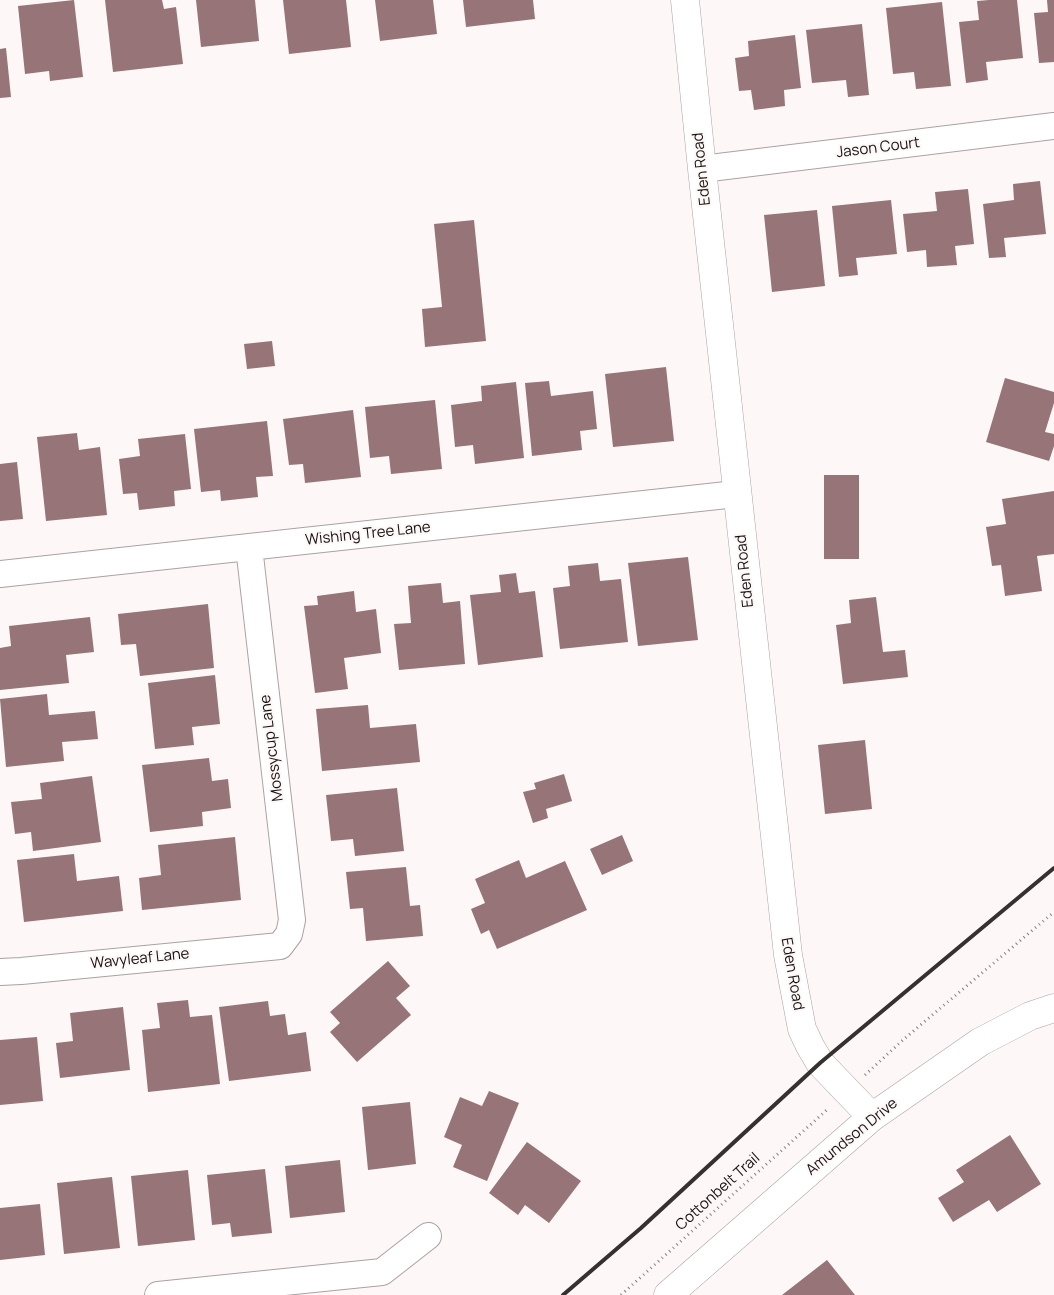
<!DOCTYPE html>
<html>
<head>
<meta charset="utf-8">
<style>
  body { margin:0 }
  canvas { display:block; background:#fef7f7 }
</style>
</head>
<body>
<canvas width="1054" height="1295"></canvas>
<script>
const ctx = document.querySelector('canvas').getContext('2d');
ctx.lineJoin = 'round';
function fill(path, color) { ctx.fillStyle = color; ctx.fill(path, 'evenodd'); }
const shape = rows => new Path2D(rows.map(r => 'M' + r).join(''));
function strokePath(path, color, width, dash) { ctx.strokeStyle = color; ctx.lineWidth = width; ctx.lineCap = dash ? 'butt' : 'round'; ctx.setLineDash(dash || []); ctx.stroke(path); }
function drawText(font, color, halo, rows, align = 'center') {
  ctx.font = font + ' Manrope,sans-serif'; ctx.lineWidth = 4; ctx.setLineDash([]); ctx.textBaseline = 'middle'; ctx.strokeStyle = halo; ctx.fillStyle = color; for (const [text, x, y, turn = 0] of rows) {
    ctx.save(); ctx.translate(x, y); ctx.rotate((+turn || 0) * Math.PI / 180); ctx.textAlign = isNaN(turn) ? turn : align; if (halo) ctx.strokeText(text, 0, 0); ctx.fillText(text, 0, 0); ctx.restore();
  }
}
const building = shape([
  [74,0,83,77,50,81,49,71,25,74,18,6],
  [105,0,162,0,164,9,176,7,183,64,113,72],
  [196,0,255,0,259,41,201,47],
  [283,0,346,0,351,47,289,54],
  [375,0,433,0,437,34,380,41],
  [463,0,533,0,535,19,466,27],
  [989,0,1017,0,1023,58,986,62,988,80,966,83,959,22,979,20,977,1],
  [1047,0,1054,0,1054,62,1039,63,1034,13,1048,12],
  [942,2,951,86,916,89,914,72,893,74,886,8],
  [862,24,869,95,848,97,846,80,812,83,806,30],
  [795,35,801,88,784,90,785,106,754,110,751,90,739,91,735,58,749,56,748,41],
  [6,48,11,97,0,98,0,49],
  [1040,181,1046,234,1004,238,1006,257,989,258,983,204,1014,200,1013,184],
  [968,189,974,244,955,246,957,265,927,267,926,250,907,252,903,214,937,211,935,192],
  [891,200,897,254,856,258,858,275,839,277,832,206],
  [817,210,825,286,772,292,764,215],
  [474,220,486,341,425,347,422,309,442,307,434,224],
  [272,341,275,366,247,369,244,344],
  [666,367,674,441,613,447,605,374],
  [1005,378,1054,392,1054,403,1045,432,1054,434,1054,446,1049,461,986,442],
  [549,381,551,396,593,391,597,429,580,431,582,450,532,456,525,383],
  [516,382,524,458,475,464,473,445,455,447,451,405,482,401,481,386],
  [435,400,442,469,391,474,389,456,370,458,365,407],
  [353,410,361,477,305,483,303,464,289,465,283,419],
  [267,421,273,476,256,477,258,497,221,501,220,490,201,492,194,429],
  [77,433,79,450,100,447,107,515,46,521,37,437],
  [185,434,191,489,174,491,175,506,139,510,137,493,123,494,119,459,140,456,138,439],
  [17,462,23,519,0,521,0,464],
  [824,475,859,475,859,559,824,559],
  [1054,491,1054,554,1037,556,1042,591,1005,596,1001,565,992,566,986,527,1006,524,1002,499],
  [688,557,698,640,638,646,628,563],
  [598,563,600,581,621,579,628,642,560,649,553,588,570,586,568,566],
  [516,573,519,593,535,591,543,657,478,665,470,595,501,592,499,575],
  [441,583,443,603,460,601,465,664,399,670,394,624,411,623,408,586],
  [354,591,356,612,376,609,381,653,344,658,348,689,315,693,304,606,318,605,317,596],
  [876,597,883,652,905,650,908,677,843,684,836,625,851,623,849,600],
  [208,604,214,668,140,676,136,644,121,645,118,614],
  [90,617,94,652,66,655,69,683,0,690,0,648,11,646,9,626],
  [215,675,220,724,192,727,194,745,155,749,148,683],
  [47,694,49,715,95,711,98,739,62,742,64,761,6,767,0,699],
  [368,705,370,728,416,724,420,762,322,771,316,709],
  [865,740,872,809,825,814,818,745],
  [209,758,212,781,228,779,231,808,202,812,203,826,150,832,142,765],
  [564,774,572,801,546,809,548,818,533,823,523,792,536,789,534,783],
  [92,776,101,842,33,851,31,832,15,834,11,802,42,799,40,783],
  [397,788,404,851,355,856,353,839,331,841,326,795],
  [622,835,633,861,602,875,590,849],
  [235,837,241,900,142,910,139,878,161,875,158,845],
  [74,854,77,881,119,876,123,911,24,922,17,860],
  [519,860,526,878,565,861,587,910,497,949,489,930,481,934,471,909,485,903,475,879],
  [406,867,410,906,420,905,423,936,366,941,363,908,350,909,346,872],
  [388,961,410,986,396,998,411,1015,357,1062,330,1032,340,1023,330,1012],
  [188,1000,190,1017,212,1015,220,1084,148,1092,142,1030,160,1028,157,1003],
  [268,1001,270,1016,285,1014,288,1035,306,1032,311,1071,229,1081,219,1007],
  [123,1007,130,1070,60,1078,56,1043,73,1041,70,1013],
  [37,1037,43,1101,0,1105,0,1040],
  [489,1091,519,1103,487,1181,453,1167,462,1145,444,1137,460,1097,482,1106],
  [410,1102,416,1164,368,1170,362,1107],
  [1010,1135,1041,1184,997,1212,989,1200,953,1222,938,1198,964,1182,956,1170],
  [527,1142,581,1181,549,1223,525,1205,518,1215,489,1193],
  [340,1160,345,1212,290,1218,285,1166],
  [265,1169,272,1233,232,1237,230,1223,212,1225,207,1175],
  [188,1170,195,1240,138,1246,131,1176],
  [112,1177,120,1248,64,1254,57,1183],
  [40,1204,45,1255,0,1260,0,1208],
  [827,1260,855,1295,782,1295]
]);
const path = shape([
  [865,1075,904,1039,1054,912],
  [621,1295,829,1108]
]);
const street = shape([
  [702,169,1054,126],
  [0,574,736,494],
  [0,972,21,971,280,946,289,934,292,920,249,547],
  [158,1295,382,1272,428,1236]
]);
const secondary = shape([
  [685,0,702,169,788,955,802,1029,810,1046,820,1063,872,1117],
  [668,1295,872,1117,980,1042,1030,1016,1054,1008]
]);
const rail = shape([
  [563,1295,641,1228,820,1063,1054,868]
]);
const streetNames = [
  ["Jason Court",878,148,-7],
  ["Eden Road",702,169,-96],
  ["Wishing Tree Lane",368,534,-6],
  ["Eden Road",745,571,-96],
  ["Mossycup Lane",272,748,-97],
  ["Wavyleaf Lane",140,959,-6],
  ["Eden Road",792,974,80],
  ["Amundson Drive",852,1137,-39],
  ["Cottonbelt Trail",718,1192,-42]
];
fill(building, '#967477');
strokePath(street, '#aca1a2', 28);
strokePath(secondary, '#aca1a2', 29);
strokePath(path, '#878181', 3, [1, 4]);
strokePath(street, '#fff', 26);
strokePath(secondary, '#fff', 28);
strokePath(rail, '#353131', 4);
drawText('15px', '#161212', '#fef7f7', streetNames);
</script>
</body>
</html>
